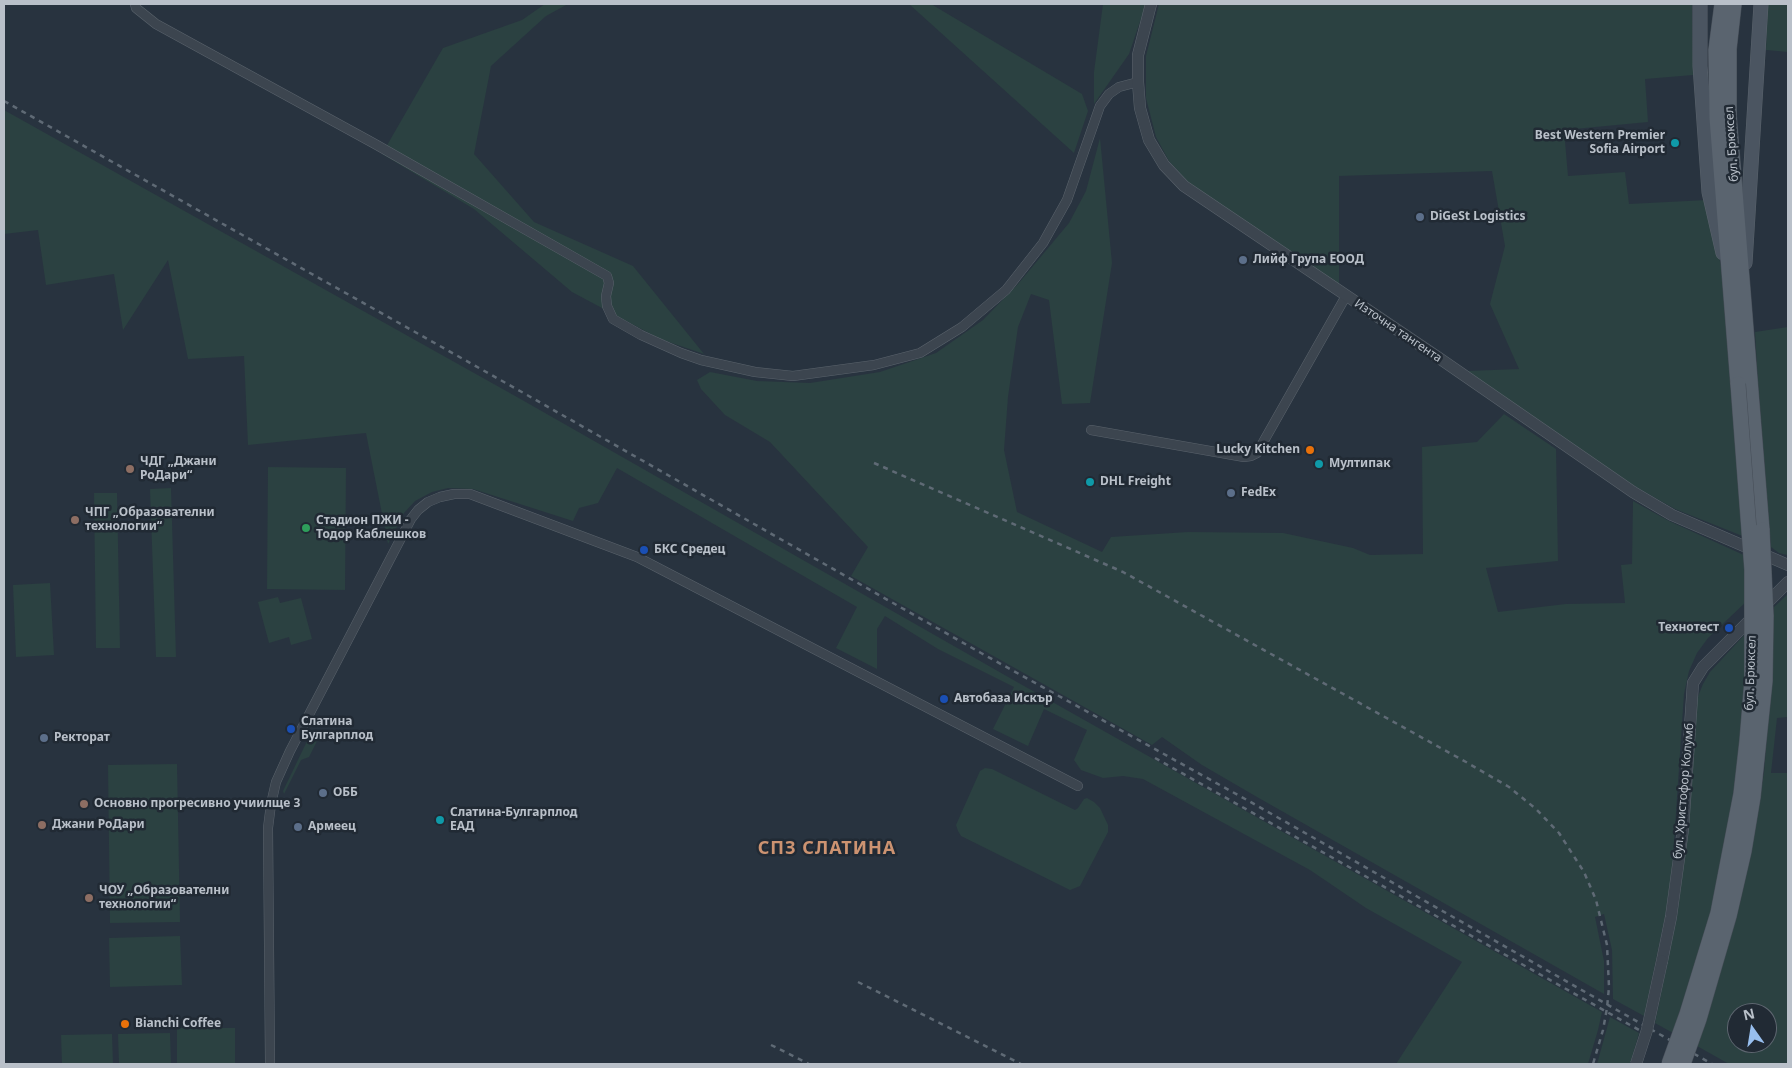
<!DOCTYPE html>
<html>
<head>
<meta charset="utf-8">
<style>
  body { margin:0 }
  #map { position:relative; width:1792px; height:1068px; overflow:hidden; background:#28333f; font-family:"Noto Sans",sans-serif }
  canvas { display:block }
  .frame { position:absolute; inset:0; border:5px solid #b9c0c9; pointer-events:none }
  .north { position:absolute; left:1727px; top:1003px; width:50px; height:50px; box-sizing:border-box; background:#212a34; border:1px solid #5e6670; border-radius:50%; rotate:347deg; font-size:14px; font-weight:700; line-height:20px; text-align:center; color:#b9c0c9 }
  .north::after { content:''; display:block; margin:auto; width:18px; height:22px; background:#98bfef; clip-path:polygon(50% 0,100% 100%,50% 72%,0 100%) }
</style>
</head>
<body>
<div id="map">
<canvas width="1792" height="1068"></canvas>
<div class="frame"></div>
<div class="north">N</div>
</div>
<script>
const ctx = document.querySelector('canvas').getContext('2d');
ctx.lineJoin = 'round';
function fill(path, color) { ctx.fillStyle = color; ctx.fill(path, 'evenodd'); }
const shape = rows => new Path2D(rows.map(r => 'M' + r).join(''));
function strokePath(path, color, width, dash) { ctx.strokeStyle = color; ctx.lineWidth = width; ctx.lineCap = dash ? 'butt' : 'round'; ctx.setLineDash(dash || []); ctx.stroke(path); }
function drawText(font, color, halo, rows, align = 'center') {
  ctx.font = font + ' "Noto Sans",sans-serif'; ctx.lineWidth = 5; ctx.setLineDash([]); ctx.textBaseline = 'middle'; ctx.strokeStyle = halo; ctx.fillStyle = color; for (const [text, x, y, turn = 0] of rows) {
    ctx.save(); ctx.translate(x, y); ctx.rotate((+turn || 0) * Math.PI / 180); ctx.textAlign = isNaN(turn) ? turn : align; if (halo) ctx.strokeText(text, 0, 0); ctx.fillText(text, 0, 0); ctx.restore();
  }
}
const green = shape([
  [545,4,568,4,546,16,491,66,474,154,534,222,633,266,704,354,660,339,572,292,474,209,382,154,443,48,522,20],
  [909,4,931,4,1082,94,1088,111,1074,153],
  [1103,4,1146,4,1129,54,1094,104,1094,72],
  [1159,4,1692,4,1693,75,1645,79,1648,122,1564,130,1568,176,1625,172,1629,204,1707,200,1725,285,1745,537,1675,509,1636,487,1559,436,1467,371,1519,369,1490,304,1505,246,1492,171,1339,176,1339,287,1188,182,1169,161,1156,137,1146,98,1146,56],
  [1768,4,1788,4,1788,52,1766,50],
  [4,110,517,397,1017,682,1602,1012,1598,1030,1588,1064,1396,1064,1462,962,1366,908,1310,870,1143,779,1123,776,1103,778,1081,770,1074,760,1087,730,1044,709,1028,746,993,729,1014,687,938,649,885,616,877,629,877,669,836,648,857,607,617,468,598,503,579,508,573,521,473,489,448,488,432,492,415,501,404,513,388,544,366,433,248,445,244,356,188,359,168,260,123,330,114,274,46,285,38,230,4,234],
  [1100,138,1112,263,1090,403,1062,404,1049,300,1031,294,1018,327,1008,397,1004,450,1017,512,1102,552,1111,537,1188,532,1283,533,1353,548,1370,555,1423,554,1422,447,1477,442,1504,414,1556,449,1558,561,1486,568,1498,612,1566,604,1625,603,1621,565,1632,564,1633,501,1669,521,1746,556,1748,600,1708,638,1697,653,1689,671,1684,694,1672,871,1665,917,1644,1016,1613,999,1612,950,1604,914,1595,917,1604,961,1604,994,1257,797,1202,765,1162,737,1152,745,851,576,868,547,770,442,725,415,701,389,697,380,710,372,757,381,810,383,880,372,936,353,983,320,1018,284,1069,223,1086,191],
  [1788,327,1788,555,1787,555,1779,553,1771,547,1758,383,1755,332],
  [268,467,346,468,345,590,267,589],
  [171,488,176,657,156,657,150,489],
  [94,493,117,493,120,648,96,648],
  [50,583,54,655,16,657,13,585],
  [1788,594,1788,717,1777,718,1771,773,1788,773,1788,1064,1729,1064,1697,1046,1747,868,1764,773,1771,682,1774,607],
  [1737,1013,1767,1013,1767,1043,1737,1043],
  [278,597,280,603,301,598,312,639,291,645,289,637,269,643,258,602],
  [1748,631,1740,762,1710,917,1673,1033,1655,1023,1677,917,1688,828,1697,699,1703,684,1710,672],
  [309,737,317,741,309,757,301,760,284,794,283,791],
  [177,764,180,922,110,923,108,765],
  [985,768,992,769,1075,810,1078,808,1084,799,1087,798,1094,802,1100,808,1108,825,1108,832,1080,886,1070,890,961,836,958,831,956,825,980,771],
  [180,936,182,985,110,987,109,938],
  [1610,1017,1639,1033,1630,1064,1597,1064],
  [177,1028,235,1028,235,1064,177,1064],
  [170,1033,171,1064,119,1064,118,1034],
  [112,1034,113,1064,62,1064,61,1035]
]);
const minor = shape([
  [135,4,136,8,156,24,375,144,607,276,609,283,606,296,607,306,613,319,641,335,681,353,701,360,755,372,793,376,874,365,920,353,962,327,1006,290,1043,243,1067,200,1100,106,1109,94,1119,87,1138,82],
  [1091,430,1244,457,1251,456,1257,453,1346,296],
  [270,1064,268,828,271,804,276,782,290,751,411,519,418,510,428,502,440,497,454,494,470,494,637,557,1078,786]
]);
const tertiary = shape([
  [1151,4,1138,55,1138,82,1140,108,1149,140,1164,165,1184,186,1439,358,1633,492,1672,515,1788,565],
  [1662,961,1671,917,1683,829,1693,683,1703,667,1788,582]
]);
const secondary = shape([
  [1700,4,1700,66,1709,192,1723,253],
  [1745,263,1761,4]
]);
const primary = shape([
  [1722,4,1716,50,1717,118,1738,384],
  [1734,4,1729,49,1729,116,1762,530]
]);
const rail = shape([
  [4,101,520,391,981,653,1247,800,1712,1064],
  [874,463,1123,572,1466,762,1509,787,1536,809,1559,833,1584,872,1596,900,1607,945,1609,987,1607,1008,1603,1030,1593,1064],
  [1155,758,1639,1030],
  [858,982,1021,1064],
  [771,1045,809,1064]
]);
const tertiaryBridge = shape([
  [1636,1064,1647,1030,1662,961]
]);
const primaryBridge = shape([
  [1669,1064,1687,1014,1718,913,1741,794,1747,741,1752,680,1752,570,1738,384],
  [1683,1064,1699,1019,1729,916,1744,851,1753,797,1765,681,1766,616,1762,530]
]);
const markers = [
  [1675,143,5,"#0f9aa8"],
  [1420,217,5,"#5c6f8a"],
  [1243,260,5,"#5c6f8a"],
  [1310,450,5,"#e8710a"],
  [1319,464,5,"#0f9aa8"],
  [130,469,5,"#8d6e63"],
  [1090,482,5,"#0f9aa8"],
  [1231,493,5,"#5c6f8a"],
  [75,520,5,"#8d6e63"],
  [306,528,5,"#2e9e5b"],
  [644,550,5,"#1a4fb4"],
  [1729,628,5,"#1a4fb4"],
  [944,699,5,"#1a4fb4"],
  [291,729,5,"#1a4fb4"],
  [44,738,5,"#5c6f8a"],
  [323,793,5,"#5c6f8a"],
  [84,804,5,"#8d6e63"],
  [440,820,5,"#0f9aa8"],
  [42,825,5,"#8d6e63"],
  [298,827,5,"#5c6f8a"],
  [89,898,5,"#8d6e63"],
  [125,1024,5,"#e8710a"]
];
const poiNames = [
  ["Best Western Premier",1665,136,"right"],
  ["Sofia Airport",1665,150,"right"],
  ["DiGeSt Logistics",1430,217],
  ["Лийф Група ЕООД",1253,260],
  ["Lucky Kitchen",1300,450,"right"],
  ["ЧДГ „Джани",140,462],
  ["РоДари“",140,476],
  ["Мултипак",1329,464],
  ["DHL Freight",1100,482],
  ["FedEx",1241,493],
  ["ЧПГ „Образователни",85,513],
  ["технологии“",85,527],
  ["Стадион ПЖИ -",316,521],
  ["Тодор Каблешков",316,535],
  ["БКС Средец",654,550],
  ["Технотест",1719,628,"right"],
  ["Автобаза Искър",954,699],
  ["Слатина",301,722],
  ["Булгарплод",301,736],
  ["Ректорат",54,738],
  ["ОББ",333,793],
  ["Основно прогресивно учиилще 3",94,804],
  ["Слатина-Булгарплод",450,813],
  ["ЕАД",450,827],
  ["Джани РоДари",52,825],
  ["Армеец",308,827],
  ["ЧОУ „Образователни",99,891],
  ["технологии“",99,905],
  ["Bianchi Coffee",135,1024]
];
const streetNames = [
  ["бул. Брюксел",1732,144,-94],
  ["Източна тангента",1398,331,34],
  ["бул. Брюксел",1751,673,-88],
  ["бул. Христофор Колумб",1684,791,-85]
];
const districtNames = [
  ["СПЗ СЛАТИНА",827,849]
];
fill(green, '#2b4141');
strokePath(minor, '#5a636c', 10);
strokePath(tertiary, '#5a636c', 12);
strokePath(secondary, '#5a636c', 15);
strokePath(primary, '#464e58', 16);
strokePath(minor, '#3c454f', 9);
strokePath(tertiary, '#3c454f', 11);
strokePath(secondary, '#4b5561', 14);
strokePath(primary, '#5a646f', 15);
strokePath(rail, '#5f6a75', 2.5, [5, 5]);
strokePath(tertiaryBridge, '#5a636c', 12, []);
strokePath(primaryBridge, '#464e58', 16, []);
strokePath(tertiaryBridge, '#3c454f', 11);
strokePath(primaryBridge, '#5a646f', 15);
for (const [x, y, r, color] of markers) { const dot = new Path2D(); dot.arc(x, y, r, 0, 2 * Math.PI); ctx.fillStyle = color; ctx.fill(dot); strokePath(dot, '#212a34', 2); }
drawText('bold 12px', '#b9c0c9', '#212a34', poiNames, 'left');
drawText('12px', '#b9c0c9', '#212a34', streetNames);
ctx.letterSpacing = '1px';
drawText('bold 18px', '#cc9371', '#212a34', districtNames);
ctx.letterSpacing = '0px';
</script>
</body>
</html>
